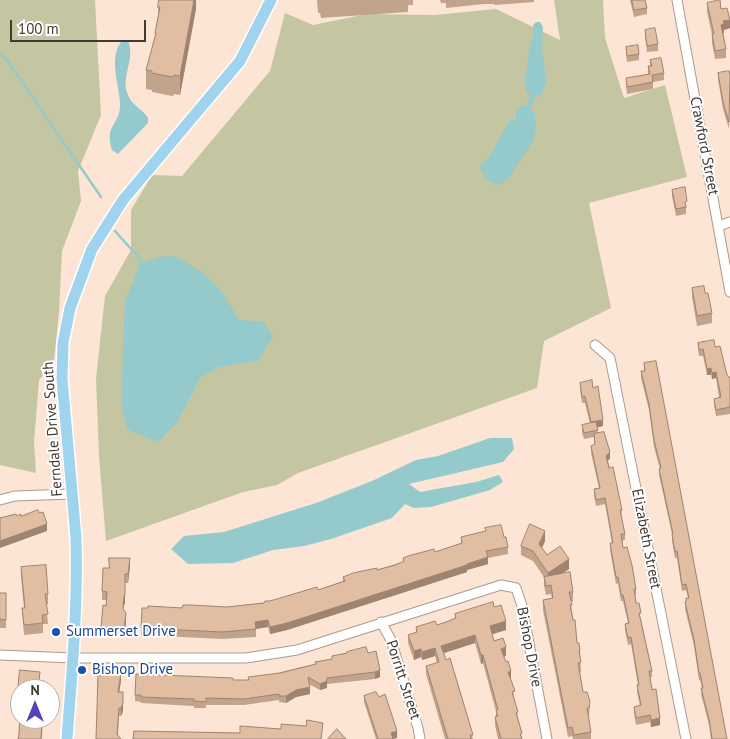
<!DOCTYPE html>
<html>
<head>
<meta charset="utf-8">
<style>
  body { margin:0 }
  #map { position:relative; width:730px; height:739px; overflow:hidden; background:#fce5d5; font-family:"PT Sans",sans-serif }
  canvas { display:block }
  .north { position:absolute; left:10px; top:679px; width:50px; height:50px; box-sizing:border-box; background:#fff; border:1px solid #b3b0ad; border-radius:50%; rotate:0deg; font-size:14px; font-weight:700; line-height:20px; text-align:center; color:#423933 }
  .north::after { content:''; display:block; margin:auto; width:18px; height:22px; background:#5842ba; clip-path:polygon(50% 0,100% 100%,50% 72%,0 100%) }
  .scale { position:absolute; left:10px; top:20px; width:136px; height:22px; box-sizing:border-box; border:2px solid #423933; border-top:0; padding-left:6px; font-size:15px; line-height:18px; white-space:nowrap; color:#423933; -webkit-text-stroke:4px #fff; paint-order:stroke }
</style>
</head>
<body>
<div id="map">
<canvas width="730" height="739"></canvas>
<div class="north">N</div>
<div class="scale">100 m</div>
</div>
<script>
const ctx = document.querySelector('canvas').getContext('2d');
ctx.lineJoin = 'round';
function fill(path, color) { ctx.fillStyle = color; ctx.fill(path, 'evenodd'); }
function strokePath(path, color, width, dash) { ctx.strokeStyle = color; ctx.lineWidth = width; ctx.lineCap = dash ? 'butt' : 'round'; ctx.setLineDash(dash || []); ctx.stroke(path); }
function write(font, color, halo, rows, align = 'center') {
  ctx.font = font + ' "PT Sans",sans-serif'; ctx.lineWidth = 4; ctx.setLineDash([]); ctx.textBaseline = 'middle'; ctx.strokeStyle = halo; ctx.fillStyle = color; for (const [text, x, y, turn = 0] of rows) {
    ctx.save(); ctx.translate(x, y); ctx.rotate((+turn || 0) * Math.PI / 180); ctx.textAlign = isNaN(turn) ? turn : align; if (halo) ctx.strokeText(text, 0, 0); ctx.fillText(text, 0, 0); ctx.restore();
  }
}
fill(new Path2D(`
  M 0,0 L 95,0 L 101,115 L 78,171 L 81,201 L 62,251 L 59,312 L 54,362 L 39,380 L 34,442 L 36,473 L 0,465 Z
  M 554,0 L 603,0 L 605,38 L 624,98 L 665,85 L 687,177 L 589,203 L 611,308 L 544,341 L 537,388 L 298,473 L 277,485 L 243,492 L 106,541 L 99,456 L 96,379 L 105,296 L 131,250 L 131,210 L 152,175 L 182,176 L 270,71 L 285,13 L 313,25 L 367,14 L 435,15 L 496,9 L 560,40 Z`), '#c3c6a0');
fill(new Path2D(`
  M 536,22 L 540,22 L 543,27 L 542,48 L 546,80 L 542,94 L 537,96 L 530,107 L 535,115 L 536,127 L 534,139 L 508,179 L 499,185 C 487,182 482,177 480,165 L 488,159 L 510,120 L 516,121 L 516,112 L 521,106 L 527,105 L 530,95 L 526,91 C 525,78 527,61 530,48 C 533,37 535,36 533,25 Z
  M 128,41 C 136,59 120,77 128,95 C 132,106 142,108 148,118 L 148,123 L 118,154 L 112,150 C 104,125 120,125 120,105 C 120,85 108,60 121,42 Z
  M 175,256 C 208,274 221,287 239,320 L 264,322 L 273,337 L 258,361 L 218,367 L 200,378 L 178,421 L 158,442 L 127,429 L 121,401 L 125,302 L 140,264 L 158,257 Z
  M 490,438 L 512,438 L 514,449 L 503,462 L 409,484 L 420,492 L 476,482 L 499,475 L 503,482 L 490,490 L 431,507 L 414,508 L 405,504 L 392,518 L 331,539 L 304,546 L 273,550 L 233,563 L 188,564 L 171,549 L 184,536 L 224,532 L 316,503 L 372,481 L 416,460 L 438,456 Z`), '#94cacc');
strokePath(new Path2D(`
  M 0,54 L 7,60 L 101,197
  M 115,231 L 140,259 L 140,264`), '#94cacc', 2.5);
const minor = new Path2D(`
  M 677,0 L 730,292
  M 719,226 L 730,222
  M 595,345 L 610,358 L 686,739
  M 0,500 L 15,496 L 72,494
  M 381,622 L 391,640 L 418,728 L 420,739
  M 0,655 L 73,658 L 246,658 L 297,650 L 501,585 L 516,588 L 522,606 L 547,739`);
const major = new Path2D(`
  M 67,739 C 72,672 78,605 76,538 L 62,379 L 63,343 L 70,308 L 92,249 L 123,200 L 240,61 L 271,0`);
strokePath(minor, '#ae998a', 11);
strokePath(major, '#fff', 14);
strokePath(minor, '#fff', 9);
strokePath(major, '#a0d3ee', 11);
fill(new Path2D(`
  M 196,0 L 196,9 L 180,95 L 174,94 L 173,96 L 167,95 L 152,92 L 152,90 L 146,89 L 146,70 L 155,39 L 155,33 L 158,17 L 158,7 Z
  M 317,0 L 413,0 L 413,5 L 408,5 L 408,12 L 321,18 L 320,13 L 318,13 Z
  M 440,0 L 534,0 L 534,2 L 495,5 L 494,4 L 484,4 L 446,8 L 446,3 L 441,3 Z
  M 630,0 L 645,0 L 647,8 L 647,14 L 634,17 Z
  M 707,3 L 721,9 L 730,28 L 724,30 L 724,33 L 723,33 L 726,49 L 726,58 L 715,59 L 712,43 L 712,34 L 707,12 Z
  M 645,30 L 658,44 L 658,51 L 647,52 L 645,37 Z
  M 626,47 L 639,54 L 639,60 L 627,62 L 626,53 Z
  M 650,60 L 664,73 L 664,80 L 653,82 L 653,89 L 627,94 L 626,85 L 626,78 L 648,74 L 648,66 L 650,66 Z
  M 718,73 L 730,75 L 729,129 L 723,109 L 718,79 Z
  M 672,190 L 687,208 L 686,208 L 686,214 L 676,216 L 672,196 Z
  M 692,288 L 705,293 L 712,313 L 712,323 L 697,326 L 692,297 Z
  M 698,343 L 715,347 L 727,375 L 730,378 L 730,415 L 730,414 L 716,416 L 714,405 L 714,399 L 719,398 L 716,378 L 712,379 L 711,375 L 707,375 L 703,356 L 699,356 L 698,349 Z
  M 644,363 L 727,739 L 711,739 L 709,725 L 701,694 L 702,688 L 700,680 L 699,680 L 694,646 L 685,609 L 686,598 L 688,598 L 686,590 L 682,591 L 677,558 L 675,558 L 672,541 L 672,534 L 659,475 L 660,469 L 654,447 L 649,410 L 641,378 L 641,371 L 644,371 Z
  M 580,383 L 603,426 L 597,427 L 598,434 L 610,458 L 608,461 L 622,510 L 621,516 L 625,534 L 625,540 L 622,541 L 623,548 L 636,589 L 636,595 L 634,596 L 636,603 L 641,619 L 652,671 L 652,677 L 650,677 L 660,725 L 651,727 L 650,722 L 636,725 L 634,713 L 634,707 L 640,706 L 637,692 L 637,685 L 638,685 L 631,644 L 628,645 L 625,630 L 625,624 L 628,623 L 624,606 L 623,601 L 621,601 L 618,583 L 616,584 L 610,550 L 610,543 L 612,543 L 605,504 L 596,506 L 594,495 L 594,489 L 599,488 L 591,453 L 591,446 L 594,445 L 594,437 L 584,439 L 582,432 L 582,425 L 590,424 L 585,403 L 582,403 L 580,389 Z
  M 461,537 L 504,537 L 508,547 L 508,554 L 488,558 L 488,564 L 467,570 L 467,572 L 287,630 L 270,634 L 268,627 L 256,629 L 256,637 L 222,639 L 141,635 L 141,628 L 182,608 L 227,607 L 264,603 L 318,590 L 343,581 L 343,577 L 377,570 L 403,562 L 403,558 L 435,552 L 461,543 Z
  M 545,541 L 542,548 L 547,555 L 569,569 L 561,574 L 573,592 L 573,601 L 571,602 L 572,612 L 577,643 L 580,651 L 581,672 L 580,672 L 583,692 L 590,701 L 589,717 L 588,717 L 591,732 L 591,739 L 573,739 L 572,736 L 568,737 L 543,610 L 543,600 L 552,599 L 551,594 L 546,595 L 544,586 L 544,577 L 533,561 L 521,555 L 521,546 Z
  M 130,566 L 128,583 L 125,583 L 125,604 L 124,605 L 123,610 L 126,622 L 124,637 L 101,636 L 101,627 L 106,606 L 106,600 L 102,600 L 102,591 Z
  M 21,567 L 48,594 L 48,604 L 46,604 L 48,624 L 43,624 L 43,633 L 24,635 L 22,608 L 24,608 L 21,576 Z
  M 0,593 L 6,593 L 6,628 L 0,628 Z
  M 494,607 L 506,630 L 492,634 L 494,641 L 506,656 L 504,656 L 511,680 L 522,739 L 498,739 L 495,725 L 495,717 L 496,716 L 496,711 L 483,663 L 481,664 L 475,643 L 444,653 L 473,739 L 445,739 L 426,674 L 426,666 L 437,663 L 435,656 L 422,660 L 421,657 L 414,660 L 408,643 L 408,635 L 416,632 L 416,627 L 437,625 L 446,622 L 455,618 L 455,614 Z
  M 368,653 L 380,677 L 375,679 L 327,684 L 327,688 L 320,690 L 309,684 L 310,694 L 296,697 L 286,703 L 279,702 L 279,700 L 244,705 L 206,705 L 206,708 L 194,708 L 194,706 L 141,703 L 141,702 L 135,701 L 135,695 L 233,680 L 248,680 L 315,664 L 315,662 Z
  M 20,670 L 20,719 L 43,719 L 42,739 L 18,739 L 19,734 L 19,717 L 16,716 L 16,709 Z
  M 121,681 L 119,692 L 123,711 L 121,716 L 119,716 L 118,735 L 96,739 Z
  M 364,696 L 397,738 L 393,739 L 376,739 L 364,702 Z`), '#c2a38b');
fill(new Path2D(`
  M 194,0 L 196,0 L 196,9 L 180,95 L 180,76 Z
  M 730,20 L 730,28 L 724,30 L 724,33 L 721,34 L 721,25 L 723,21 Z
  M 711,368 L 711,375 L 707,375 L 707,369 Z
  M 716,372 L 716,378 L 712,379 L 712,373 Z
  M 603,420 L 603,426 L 591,429 L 591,422 Z
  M 610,452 L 610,458 L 606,463 L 606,456 Z
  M 47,524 L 47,531 L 0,548 L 0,541 Z
  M 545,531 L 545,541 L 539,554 L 539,544 Z
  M 488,557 L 488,564 L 467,570 L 467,572 L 287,630 L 270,634 L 270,627 Z
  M 130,558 L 130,566 L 128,583 L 128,574 Z
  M 569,559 L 569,569 L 548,583 L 548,573 Z
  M 125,595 L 125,604 L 124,605 L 123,618 L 124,596 Z
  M 126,613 L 126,622 L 124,637 L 124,629 Z
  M 268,620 L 268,627 L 255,629 L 255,622 Z
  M 506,621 L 506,630 L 490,635 L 490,626 Z
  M 475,635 L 475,643 L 441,654 L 441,646 Z
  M 506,647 L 506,656 L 501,657 L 501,649 Z
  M 435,648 L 435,656 L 422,660 L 422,652 Z
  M 421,649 L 421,657 L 414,660 L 414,651 Z
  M 481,655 L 483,655 L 483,663 L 481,664 Z
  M 380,670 L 380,677 L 375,679 L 375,672 Z
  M 511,671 L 511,680 L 508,681 L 508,672 Z
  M 121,673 L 121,681 L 118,700 L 118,692 Z
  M 327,681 L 327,688 L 320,690 L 320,684 Z
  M 310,687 L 310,694 L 296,697 L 286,703 L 286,696 L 296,690 Z
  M 123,703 L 123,711 L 121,716 L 121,708 Z
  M 660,718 L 660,725 L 651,727 L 651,720 Z
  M 397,731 L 397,738 L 391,739 L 391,733 Z`), '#9e8471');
const building = new Path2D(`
  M 159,0 L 194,0 L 180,76 L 174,75 L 173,77 L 167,76 L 152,73 L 152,71 L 146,70 L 156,33 L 155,33 L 160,7 L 158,7 Z
  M 632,0 L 645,0 L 647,8 L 634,10 Z
  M 720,0 L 721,9 L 727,8 L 730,20 L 723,21 L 724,24 L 721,25 L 726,49 L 715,51 L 712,34 L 714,34 L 707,3 Z
  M 655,28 L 658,44 L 647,46 L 645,30 Z
  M 638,45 L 639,54 L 627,56 L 626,47 Z
  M 661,58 L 664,73 L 652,75 L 653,82 L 627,87 L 626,78 L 650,74 L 648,66 L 652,66 L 650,60 Z
  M 729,71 L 730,75 L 729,122 L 723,102 L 718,73 Z
  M 685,187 L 687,201 L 685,202 L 686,207 L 676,209 L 672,190 Z
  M 704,286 L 705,293 L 708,293 L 712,313 L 697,316 L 692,288 Z
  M 714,340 L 715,347 L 720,346 L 727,375 L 730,378 L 730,408 L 730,407 L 716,410 L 714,399 L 721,397 L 716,372 L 712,373 L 711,368 L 707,369 L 703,349 L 699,350 L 698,343 Z
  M 656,361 L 727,739 L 712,739 L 709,719 L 701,688 L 703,688 L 700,673 L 699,673 L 694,640 L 685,602 L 686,602 L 686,598 L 689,598 L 686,584 L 682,585 L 677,551 L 675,552 L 672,534 L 673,534 L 659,469 L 661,468 L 654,440 L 649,404 L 641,371 L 645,371 L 644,363 Z
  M 592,380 L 593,388 L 598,386 L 603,420 L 591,422 L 585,396 L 582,397 L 580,383 Z
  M 596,422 L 598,430 L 584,433 L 582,425 Z
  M 604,432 L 610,452 L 606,456 L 609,468 L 613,467 L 622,510 L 620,510 L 625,534 L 621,534 L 623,548 L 627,547 L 632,565 L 636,589 L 634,589 L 636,603 L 639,603 L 641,613 L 639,613 L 652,671 L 649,671 L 652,690 L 656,689 L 660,718 L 651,720 L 650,715 L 636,718 L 634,707 L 641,705 L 637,685 L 639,685 L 631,637 L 628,638 L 625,624 L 629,623 L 624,599 L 623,595 L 621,595 L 618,577 L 616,577 L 610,543 L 613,543 L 605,498 L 596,500 L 594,489 L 600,488 L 591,446 L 595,444 L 594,434 Z
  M 38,510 L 39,513 L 43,512 L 47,524 L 0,541 L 0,518 L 16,514 L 17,516 L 21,514 L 21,516 Z
  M 530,524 L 545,531 L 539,544 L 547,555 L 560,546 L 569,559 L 548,573 L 533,551 L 521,546 Z
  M 501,525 L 504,537 L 506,537 L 508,547 L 486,551 L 488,557 L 467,564 L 467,565 L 287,623 L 270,627 L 268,620 L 255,622 L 256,629 L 222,632 L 141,628 L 142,608 L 148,608 L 148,606 L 182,608 L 183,605 L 191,605 L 227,607 L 264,603 L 265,601 L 270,601 L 317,587 L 318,590 L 345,581 L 343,577 L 353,573 L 377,568 L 377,570 L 395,565 L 404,561 L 403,558 L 408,556 L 434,549 L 435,552 L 462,543 L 461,537 L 486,531 L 485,528 Z
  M 109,558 L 130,558 L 128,574 L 125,574 L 125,595 L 124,596 L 123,609 L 126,613 L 124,629 L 101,627 L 103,605 L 106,606 L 107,592 L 102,591 L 103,568 L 109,568 Z
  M 46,565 L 48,594 L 45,594 L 48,614 L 42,615 L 43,623 L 24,625 L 22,608 L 25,608 L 21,567 Z
  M 570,572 L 573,592 L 569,592 L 572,605 L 570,605 L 573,620 L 575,620 L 577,643 L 579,643 L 580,651 L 579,651 L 581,662 L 578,663 L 583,692 L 587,692 L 590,701 L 589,708 L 587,708 L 591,732 L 574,735 L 572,727 L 568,728 L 543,600 L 553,598 L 551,585 L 546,586 L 544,577 Z
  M 0,593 L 6,593 L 6,620 L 0,619 Z
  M 493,602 L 494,607 L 501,605 L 506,621 L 490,626 L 494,641 L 503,638 L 506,647 L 501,649 L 506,662 L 508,661 L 511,671 L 508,672 L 515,691 L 512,692 L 518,712 L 516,713 L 522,733 L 520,734 L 522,739 L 501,739 L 495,717 L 498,716 L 496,711 L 498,710 L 483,655 L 481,655 L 475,635 L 441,646 L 446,660 L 450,658 L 473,735 L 470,735 L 471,739 L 448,739 L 426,666 L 439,662 L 435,648 L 422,652 L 421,649 L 414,651 L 408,635 L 417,632 L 416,627 L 435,621 L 437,625 L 446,622 L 456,618 L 455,614 Z
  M 366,647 L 368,653 L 376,651 L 380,670 L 375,672 L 327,678 L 327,681 L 320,684 L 308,677 L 310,687 L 296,690 L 286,696 L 279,696 L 279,694 L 244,699 L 206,698 L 206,702 L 194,701 L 194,699 L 141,697 L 141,695 L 135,695 L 136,674 L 233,678 L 233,680 L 249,680 L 248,677 L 280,673 L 316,664 L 315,662 L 332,659 L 332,656 L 347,653 L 347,652 Z
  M 103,666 L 120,667 L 121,673 L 118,692 L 123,692 L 123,703 L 121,708 L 119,708 L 117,734 L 121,739 L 96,739 L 98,675 L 103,676 Z
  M 20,670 L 40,672 L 39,681 L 44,681 L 44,689 L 20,689 L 20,719 L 42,719 L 41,739 L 18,739 L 19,734 L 20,709 L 16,709 Z
  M 376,692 L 379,697 L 385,694 L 397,731 L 391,733 L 393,739 L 378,739 L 364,696 Z
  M 307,720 L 323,723 L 321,739 L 133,739 L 134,731 L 240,733 L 240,726 L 281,729 L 281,724 L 306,726 Z
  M 337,729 L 346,739 L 328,739 Z`);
fill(building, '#e1bda2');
strokePath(building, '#9e8471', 1);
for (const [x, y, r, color] of [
  [56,632,5,"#1a4fb4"],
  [82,670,5,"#1a4fb4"]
]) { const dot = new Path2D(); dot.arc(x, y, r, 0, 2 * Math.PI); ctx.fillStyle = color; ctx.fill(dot); strokePath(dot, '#fff', 2); }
write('15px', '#423933', '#fff', [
  ["Crawford Street",704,146,79],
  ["Ferndale Drive South",53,429,-94],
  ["Elizabeth Street",646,539,79],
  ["Bishop Drive",529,647,79],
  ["Porritt Street",403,680,72]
]);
write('15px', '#164399', '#fff', [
  ["Summerset Drive",66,632],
  ["Bishop Drive",92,670]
], 'left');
</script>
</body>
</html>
